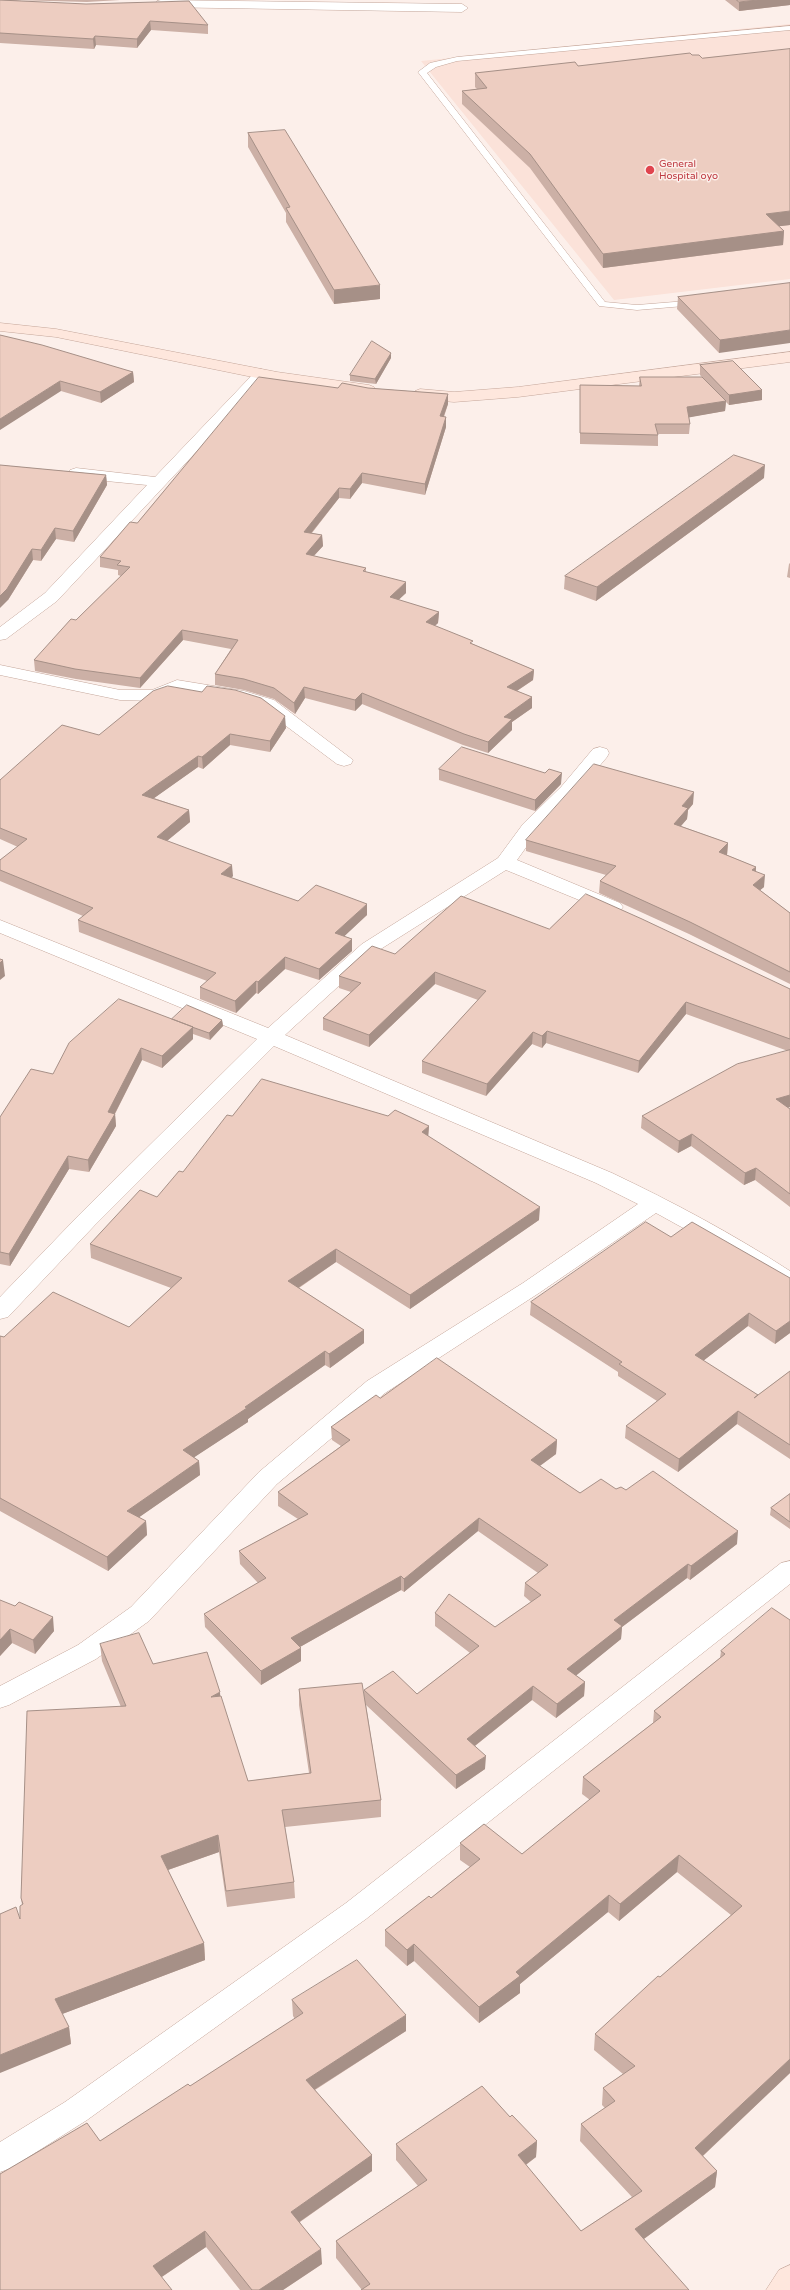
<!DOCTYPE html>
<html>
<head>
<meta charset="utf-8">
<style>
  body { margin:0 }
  canvas { display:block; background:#fcefea }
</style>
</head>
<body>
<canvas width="790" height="2290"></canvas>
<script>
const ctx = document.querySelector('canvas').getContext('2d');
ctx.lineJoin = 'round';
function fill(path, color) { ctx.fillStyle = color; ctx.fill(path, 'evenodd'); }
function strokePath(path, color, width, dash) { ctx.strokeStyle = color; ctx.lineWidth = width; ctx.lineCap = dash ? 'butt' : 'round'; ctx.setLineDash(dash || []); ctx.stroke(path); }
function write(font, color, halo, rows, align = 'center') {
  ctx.font = font + ' "Varela Round",sans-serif'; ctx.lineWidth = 3; ctx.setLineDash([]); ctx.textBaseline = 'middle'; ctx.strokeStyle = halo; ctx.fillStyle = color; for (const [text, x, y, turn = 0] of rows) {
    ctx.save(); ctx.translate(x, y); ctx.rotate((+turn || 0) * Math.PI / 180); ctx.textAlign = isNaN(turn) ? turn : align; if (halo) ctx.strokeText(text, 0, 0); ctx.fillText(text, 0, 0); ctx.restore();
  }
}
fill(new Path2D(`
  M 790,24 L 790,279 L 614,300 L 421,61 Z`), '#fbe2d9');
const lane = new Path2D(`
  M 790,26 L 790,30 L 457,61 L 436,67 L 427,73 L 605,302 L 637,305 L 699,300 L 701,302 L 696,305 L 637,310 L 599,306 L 418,72 L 430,63 L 457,57 Z`);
const street = new Path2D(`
  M 161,0 L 462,4 L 468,8 L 462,12 L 157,7 L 155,4 L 157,1 Z
  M 261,369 L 266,371 L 269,374 L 266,377 L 57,601 L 6,639 L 0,640 L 0,627 L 45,593 L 147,485 L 76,478 L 70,476 L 68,473 L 70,470 L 76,468 L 155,477 L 256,371 Z
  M 0,665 L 120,690 L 152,690 L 177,680 L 244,691 L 274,700 L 353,760 L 351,764 L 344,766 L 337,764 L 262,708 L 236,700 L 179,691 L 155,701 L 120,700 L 0,675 Z
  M 600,747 L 607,749 L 609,753 L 607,757 L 575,795 L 537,832 L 517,860 L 620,903 L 623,907 L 620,911 L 613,913 L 606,911 L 506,870 L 376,952 L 285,1035 L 612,1173 C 673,1202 733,1234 790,1271 L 790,1290 L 782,1287 L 714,1245 L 656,1213 L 539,1293 L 385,1393 L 277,1484 L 149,1621 L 96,1659 L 9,1705 L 0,1708 L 0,1686 L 78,1645 L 131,1607 L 259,1472 L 367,1381 L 523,1283 L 638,1204 L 596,1183 L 274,1046 L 95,1225 L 8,1317 L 0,1319 L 0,1297 L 79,1215 L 257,1039 L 0,933 L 0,920 L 268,1028 L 362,944 L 498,858 L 523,824 L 561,787 L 593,749 Z
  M 790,1561 L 790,1584 L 366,1919 L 87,2120 L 11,2168 L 0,2172 L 0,2142 L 65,2102 L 346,1903 L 781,1563 Z`);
const secondary = new Path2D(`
  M 0,323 L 56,329 L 277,372 L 369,385 L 374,387 L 377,390 L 374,393 L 369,395 L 277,382 L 56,337 L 0,331 Z
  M 790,352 L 790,362 L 518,397 L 454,402 L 420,399 L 415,397 L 412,394 L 415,391 L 420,389 L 454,392 L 518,387 Z
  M 790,2265 L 790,2290 L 766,2290 L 779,2270 Z`);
strokePath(lane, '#c4a69a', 1);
strokePath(street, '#c4a69a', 1);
strokePath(secondary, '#c4a69a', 1);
fill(lane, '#fff');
fill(street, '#fff');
fill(secondary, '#fee7dd');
fill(new Path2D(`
  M 0,0 L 120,0 L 87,2 L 14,0 L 208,25 L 208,34 L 151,30 L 137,48 L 96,45 L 94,49 L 0,43 Z
  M 725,0 L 790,0 L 790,5 L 739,11 Z
  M 578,66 L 790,225 L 779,226 L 784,231 L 783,245 L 603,268 L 530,168 L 462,104 L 462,91 L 477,89 L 475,87 L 475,73 Z
  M 248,133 L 380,299 L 334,304 L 286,222 L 286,213 L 248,147 Z
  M 790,283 L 719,353 L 677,309 L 678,297 Z
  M 0,335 L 133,372 L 134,382 L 101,403 L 61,391 Z
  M 391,358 L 376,384 L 350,381 L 350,375 Z
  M 700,365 L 762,390 L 762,400 L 729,405 L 726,402 L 725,411 L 689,417 L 690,424 L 689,434 L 658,434 L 658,446 L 580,444 L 580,385 L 639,386 L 640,377 L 702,377 L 700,375 Z
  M 338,388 L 368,388 L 448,394 L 448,404 L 444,417 L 446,417 L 446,427 L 425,495 L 362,483 L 350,499 L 339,498 L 312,533 L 322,535 L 323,546 L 314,556 L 366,568 L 366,572 L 406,593 L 398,600 L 439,612 L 438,623 L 435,626 L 473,644 L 534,670 L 533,680 L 517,691 L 532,697 L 532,708 L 512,722 L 512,730 L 488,753 L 463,745 L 362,704 L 355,711 L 305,698 L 295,714 L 274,699 L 244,690 L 215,685 L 215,674 L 231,649 L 183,640 L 140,688 L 76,679 L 35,671 L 34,660 L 76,620 L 121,576 L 118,575 L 118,570 L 100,567 L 100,557 L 137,523 Z
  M 0,465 L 106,475 L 107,485 L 74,542 L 56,539 L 41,561 L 33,560 L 8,600 Z
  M 764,478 L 596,601 L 564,589 L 565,576 Z
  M 790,563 L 790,578 L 787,577 L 789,564 Z
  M 286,728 L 270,752 L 230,745 L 203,769 L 198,767 L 154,798 L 189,810 L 190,822 L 167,841 L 233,876 L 231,878 L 298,901 L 367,915 L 344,936 L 352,939 L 352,951 L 319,980 L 285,969 L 258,994 L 256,993 L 236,1013 L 200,999 L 200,987 L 207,981 L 79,932 L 78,920 L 83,916 L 0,881 L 0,860 L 18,847 L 0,839 L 0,780 L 99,735 Z
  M 439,769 L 561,784 L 535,811 L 439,780 Z
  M 693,804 L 688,810 L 687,819 L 681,826 L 728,843 L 727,855 L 756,867 L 756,872 L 764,887 L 760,890 L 790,913 L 790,984 L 689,934 L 599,893 L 600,881 L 606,875 L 526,851 L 526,840 Z
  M 549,929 L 790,989 L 790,1107 L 788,1108 L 790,1109 L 790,1207 L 755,1180 L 744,1185 L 691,1146 L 678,1153 L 641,1128 L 642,1116 L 788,1051 L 686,1014 L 638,1073 L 546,1043 L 542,1048 L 532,1044 L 486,1096 L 422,1073 L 422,1061 L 478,1000 L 435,984 L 369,1047 L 323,1030 L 323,1018 L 351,992 L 339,988 L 339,976 L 395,954 Z
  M 172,1019 L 222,1020 L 223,1026 L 210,1040 L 193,1034 L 193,1039 L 162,1068 L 142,1060 L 115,1114 L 116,1126 L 89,1172 L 69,1169 L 10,1266 L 0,1264 L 0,1117 L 53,1074 Z
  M 232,1116 L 388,1116 L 429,1126 L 428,1136 L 539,1220 L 410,1309 L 336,1262 L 299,1288 L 364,1330 L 364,1343 L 330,1368 L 325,1365 L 248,1419 L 248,1422 L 194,1457 L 199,1461 L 200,1475 L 139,1517 L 146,1521 L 147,1535 L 108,1571 L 0,1511 L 0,1336 L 4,1337 L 129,1327 L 171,1288 L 91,1258 L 90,1244 L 157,1197 L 183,1172 Z
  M 671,1237 L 790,1278 L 790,1333 L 775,1344 L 748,1326 L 703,1361 L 758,1395 L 790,1371 L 790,1459 L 737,1424 L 678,1472 L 625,1438 L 626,1426 L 657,1401 L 618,1376 L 618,1372 L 530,1315 L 531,1302 Z
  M 380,1398 L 557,1440 L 556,1454 L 540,1466 L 580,1493 L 616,1489 L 626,1490 L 737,1544 L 690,1580 L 687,1578 L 622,1627 L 621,1639 L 576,1675 L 585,1682 L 584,1696 L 556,1718 L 532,1700 L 475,1746 L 485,1769 L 456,1789 L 366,1705 L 381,1800 L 381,1817 L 285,1827 L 294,1882 L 295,1898 L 227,1907 L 219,1852 L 168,1870 L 204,1943 L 205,1960 L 62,2014 L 69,2027 L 71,2044 L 20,1919 L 22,1905 L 21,1898 L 121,1707 L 102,1661 L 100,1644 L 153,1664 L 220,1696 L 248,1781 L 309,1773 L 299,1705 L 299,1689 L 364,1695 L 364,1690 L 417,1694 L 470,1653 L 435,1626 L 435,1613 L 495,1627 L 531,1602 L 524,1596 L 525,1583 L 538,1573 L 478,1531 L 404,1592 L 401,1590 L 300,1647 L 301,1661 L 261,1685 L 205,1627 L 204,1614 L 258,1583 L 240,1564 L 239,1551 L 298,1519 L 278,1506 L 278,1492 L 341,1446 L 332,1440 L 331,1427 Z
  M 790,1494 L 790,1529 L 770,1515 L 771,1508 Z
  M 0,1600 L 54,1631 L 35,1654 L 12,1643 L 0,1656 Z
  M 790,1620 L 790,2073 L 703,2156 L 717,2171 L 715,2187 L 644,2239 L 362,2290 L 336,2258 L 336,2241 L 418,2186 L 396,2160 L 396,2144 L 510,2117 L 537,2141 L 536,2157 L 526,2165 L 581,2231 L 632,2197 L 580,2141 L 581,2124 L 605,2108 L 602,2105 L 603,2088 L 623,2074 L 594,2050 L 595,2034 L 731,1915 L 677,1872 L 619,1921 L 608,1912 L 520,1984 L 520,1993 L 479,2023 L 414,1961 L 407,1966 L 385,1946 L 385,1930 L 431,1898 L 470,1867 L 460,1860 L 460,1843 L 522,1854 L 590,1800 L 582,1794 L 583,1777 L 653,1723 L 654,1711 L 720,1658 L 721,1651 Z
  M 292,2000 L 406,2031 L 315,2090 L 372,2155 L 372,2171 L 300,2222 L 322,2264 L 283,2290 L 240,2290 L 206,2247 L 162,2277 L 0,2290 L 100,2141 L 190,2086 L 295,2019 L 293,2016 Z`), '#ccb0a6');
fill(new Path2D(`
  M 758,0 L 790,0 L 790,5 L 739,11 L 739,2 Z
  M 150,21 L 151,30 L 137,48 L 137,39 Z
  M 95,36 L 96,45 L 94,49 L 93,39 Z
  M 790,211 L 790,225 L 765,228 L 766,214 Z
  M 784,231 L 783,245 L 603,268 L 603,254 Z
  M 380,285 L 380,299 L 334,304 L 334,290 Z
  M 790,330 L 790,343 L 719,353 L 720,340 Z
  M 391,353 L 391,358 L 376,384 L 375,379 Z
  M 133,372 L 134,382 L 101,403 L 100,392 Z
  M 60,381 L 61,391 L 0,430 L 0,419 Z
  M 762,390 L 762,400 L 729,405 L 729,395 Z
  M 448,394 L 448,404 L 440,426 L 440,416 Z
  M 726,401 L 725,411 L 686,418 L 687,407 Z
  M 446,417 L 446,427 L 425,495 L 425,484 Z
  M 765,465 L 764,478 L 596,601 L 597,587 Z
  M 362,473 L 362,483 L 350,499 L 350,489 Z
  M 106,475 L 107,485 L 74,542 L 73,531 Z
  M 339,488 L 339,498 L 304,542 L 304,532 Z
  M 55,528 L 56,539 L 41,561 L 41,550 Z
  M 322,535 L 323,546 L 306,564 L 306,554 Z
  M 32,549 L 33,560 L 8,600 L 0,608 L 0,596 Z
  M 406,582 L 406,593 L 390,608 L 390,597 Z
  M 439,612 L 438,623 L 426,633 L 426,622 Z
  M 182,630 L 183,640 L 140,688 L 140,678 Z
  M 534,670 L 533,680 L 506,698 L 507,687 Z
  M 304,687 L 305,698 L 295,714 L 294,703 Z
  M 362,693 L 362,704 L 355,711 L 355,700 Z
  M 532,697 L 532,708 L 512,722 L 512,730 L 488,753 L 488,742 L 504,717 Z
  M 285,716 L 286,728 L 270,752 L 270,741 Z
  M 230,734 L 230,745 L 203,769 L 202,757 Z
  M 198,756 L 198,767 L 143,806 L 142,795 Z
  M 562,773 L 561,784 L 535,811 L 535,800 Z
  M 694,792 L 693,804 L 688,810 L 687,819 L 673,835 L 674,824 L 682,806 Z
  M 189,810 L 190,822 L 157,849 L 157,837 Z
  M 728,843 L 727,855 L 718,864 L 719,852 Z
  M 232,865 L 233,876 L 222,886 L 221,874 Z
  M 756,867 L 755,879 L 752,870 Z
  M 765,875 L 764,887 L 752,897 L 753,885 Z
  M 367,904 L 367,915 L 335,945 L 335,933 Z
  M 352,939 L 352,951 L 319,980 L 319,969 Z
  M 285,957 L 285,969 L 258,994 L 258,982 Z
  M 3,960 L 5,976 L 0,980 L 0,963 Z
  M 435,972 L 435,984 L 369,1047 L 369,1035 Z
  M 256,981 L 256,993 L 236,1013 L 235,1001 Z
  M 686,1002 L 686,1014 L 638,1073 L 639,1061 Z
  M 222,1020 L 223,1026 L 210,1040 L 209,1033 Z
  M 193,1027 L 193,1039 L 162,1068 L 162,1056 Z
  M 547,1031 L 546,1043 L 542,1048 L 542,1036 Z
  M 533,1032 L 532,1044 L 486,1096 L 487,1084 Z
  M 141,1048 L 142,1060 L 110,1123 L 115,1114 L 116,1126 L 89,1172 L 88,1160 L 108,1112 Z
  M 790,1095 L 790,1107 L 775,1111 L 776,1099 Z
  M 429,1126 L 428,1139 L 422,1132 Z
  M 692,1134 L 691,1146 L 678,1153 L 679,1141 Z
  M 68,1156 L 69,1169 L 10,1266 L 9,1254 Z
  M 756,1168 L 755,1180 L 744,1185 L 745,1173 Z
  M 540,1207 L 539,1220 L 410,1309 L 410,1295 Z
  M 336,1249 L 336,1262 L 289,1294 L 288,1281 Z
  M 749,1313 L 748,1326 L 694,1368 L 695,1355 Z
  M 790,1321 L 790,1333 L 775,1344 L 776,1331 Z
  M 364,1330 L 364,1343 L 330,1368 L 329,1354 Z
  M 325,1351 L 325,1365 L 248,1419 L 248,1422 L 184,1464 L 183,1450 Z
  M 738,1411 L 737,1424 L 678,1472 L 679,1459 Z
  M 557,1440 L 556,1454 L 530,1473 L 531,1460 Z
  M 199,1461 L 200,1475 L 128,1525 L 127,1511 Z
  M 479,1518 L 478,1531 L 404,1592 L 404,1579 Z
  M 146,1521 L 147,1535 L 108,1571 L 107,1557 Z
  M 738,1531 L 737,1544 L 690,1580 L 691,1566 Z
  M 688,1564 L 687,1578 L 622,1627 L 621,1639 L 567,1683 L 567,1669 L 614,1620 Z
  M 401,1576 L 401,1590 L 291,1652 L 291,1638 Z
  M 53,1617 L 54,1631 L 35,1654 L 33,1640 Z
  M 10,1629 L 12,1643 L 0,1656 L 0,1640 Z
  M 301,1648 L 301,1661 L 261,1685 L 261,1671 Z
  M 585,1682 L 584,1696 L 556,1718 L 557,1704 Z
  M 533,1686 L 532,1700 L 467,1752 L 467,1739 Z
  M 220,1692 L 221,1709 L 211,1697 Z
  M 486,1756 L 485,1769 L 456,1789 L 456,1775 Z
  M 218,1835 L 219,1852 L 162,1872 L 161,1856 Z
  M 679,1855 L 677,1872 L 619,1921 L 620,1904 Z
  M 609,1895 L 608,1912 L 520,1984 L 520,1993 L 479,2023 L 479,2007 L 516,1972 Z
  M 204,1943 L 205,1960 L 57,2016 L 55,1999 Z
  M 414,1944 L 414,1961 L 407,1966 L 407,1950 Z
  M 406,2015 L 406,2031 L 306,2095 L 306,2080 Z
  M 69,2027 L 71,2044 L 0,2073 L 0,2055 Z
  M 790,2059 L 790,2073 L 694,2164 L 695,2148 Z
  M 537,2141 L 536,2157 L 517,2171 L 518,2155 Z
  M 372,2155 L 372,2171 L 292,2227 L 291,2212 Z
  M 717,2171 L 715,2187 L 634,2246 L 635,2229 Z
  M 205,2231 L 206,2247 L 154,2282 L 153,2266 Z
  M 321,2249 L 322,2264 L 283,2290 L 259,2290 Z`), '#a69087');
const building = new Path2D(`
  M 0,0 L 86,4 L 189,1 L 208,25 L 150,21 L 137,39 L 95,36 L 93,39 L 0,33 Z
  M 737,0 L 758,0 L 739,2 Z
  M 790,49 L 790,211 L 766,214 L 784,231 L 603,254 L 530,154 L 462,91 L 487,88 L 475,73 L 575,62 L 578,66 L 690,53 L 692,55 L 699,55 L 702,58 Z
  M 285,130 L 380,285 L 334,290 L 286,208 L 290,207 L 248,133 Z
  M 790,283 L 790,330 L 720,340 L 678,297 Z
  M 0,335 L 42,345 L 133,372 L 100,392 L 60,381 L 0,419 Z
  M 372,341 L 391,353 L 375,379 L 350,375 Z
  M 733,361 L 762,390 L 729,395 L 700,365 Z
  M 259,377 L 338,388 L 342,383 L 368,388 L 448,394 L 440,416 L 446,417 L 425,484 L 362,473 L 350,489 L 339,488 L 304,532 L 322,535 L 306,554 L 366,568 L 363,571 L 406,582 L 390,597 L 439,612 L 426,622 L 473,641 L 470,643 L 534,670 L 507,687 L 532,697 L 504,717 L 512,719 L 488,742 L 464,734 L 362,693 L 355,700 L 304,687 L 294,703 L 274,688 L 244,679 L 215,674 L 238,640 L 182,630 L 140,678 L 75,669 L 34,660 L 71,619 L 76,620 L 130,567 L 117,565 L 121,561 L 100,557 L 130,522 L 137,523 Z
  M 640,377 L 702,377 L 726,401 L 687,407 L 690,424 L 655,424 L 658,435 L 580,433 L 580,385 L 641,386 Z
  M 734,455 L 765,465 L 597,587 L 565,576 Z
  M 0,465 L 106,475 L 73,531 L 55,528 L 41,550 L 32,549 L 7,589 L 0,596 Z
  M 168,686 L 202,692 L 207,686 L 235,690 L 261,698 L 285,716 L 270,741 L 230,734 L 202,757 L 198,756 L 142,795 L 189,810 L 157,837 L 232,865 L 221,874 L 298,901 L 316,885 L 367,904 L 335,933 L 352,939 L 319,969 L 285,957 L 258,982 L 256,981 L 235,1001 L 200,987 L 216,973 L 78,920 L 93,908 L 0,870 L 0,860 L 27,839 L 0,828 L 0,780 L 62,725 L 99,735 L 153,691 Z
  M 462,747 L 545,773 L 549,769 L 562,773 L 535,800 L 439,769 Z
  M 594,764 L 694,792 L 682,806 L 688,808 L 674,824 L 728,843 L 719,852 L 756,867 L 752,870 L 765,875 L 753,885 L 790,913 L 790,972 L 690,922 L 600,881 L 616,866 L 526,840 Z
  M 586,894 L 642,919 L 790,989 L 790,1039 L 686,1002 L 639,1061 L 547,1031 L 542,1036 L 533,1032 L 487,1084 L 422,1061 L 486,991 L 435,972 L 369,1035 L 323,1018 L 361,983 L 339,976 L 372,946 L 395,954 L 461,896 L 549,929 Z
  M 0,959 L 3,960 L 0,963 Z
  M 119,999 L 193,1027 L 162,1056 L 141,1048 L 108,1112 L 115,1114 L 88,1160 L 68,1156 L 9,1254 L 0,1252 L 0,1117 L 31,1069 L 53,1074 L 69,1043 Z
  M 187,1005 L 222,1020 L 209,1033 L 192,1027 L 193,1027 L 172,1019 Z
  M 790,1050 L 790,1095 L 776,1099 L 790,1109 L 790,1194 L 756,1168 L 745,1173 L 692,1134 L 679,1141 L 642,1116 L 737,1064 Z
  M 262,1079 L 388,1116 L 395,1110 L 429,1126 L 422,1132 L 540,1207 L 410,1295 L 336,1249 L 288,1281 L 364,1330 L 329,1354 L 325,1351 L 245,1407 L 247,1408 L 183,1450 L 199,1461 L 127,1511 L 146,1521 L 107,1557 L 0,1498 L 0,1336 L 4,1337 L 53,1292 L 129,1327 L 182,1278 L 90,1244 L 140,1190 L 157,1197 L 179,1171 L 183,1172 L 227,1115 L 232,1116 Z
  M 646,1222 L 671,1237 L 692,1222 L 790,1278 L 790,1321 L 776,1331 L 749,1313 L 695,1355 L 758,1395 L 754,1398 L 790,1371 L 790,1445 L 738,1411 L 679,1459 L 626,1426 L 666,1394 L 619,1364 L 622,1362 L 531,1302 Z
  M 437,1358 L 557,1440 L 531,1460 L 580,1493 L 601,1479 L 616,1489 L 621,1487 L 626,1490 L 653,1471 L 738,1531 L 691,1566 L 688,1564 L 614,1620 L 622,1626 L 567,1669 L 585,1682 L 557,1704 L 533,1686 L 467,1739 L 486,1756 L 456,1775 L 364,1690 L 393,1671 L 417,1694 L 479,1646 L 435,1613 L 449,1594 L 495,1627 L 541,1595 L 525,1583 L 548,1565 L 479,1518 L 404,1579 L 401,1576 L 291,1638 L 301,1648 L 261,1671 L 204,1614 L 266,1578 L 239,1551 L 308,1514 L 278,1492 L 350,1440 L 331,1427 L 376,1395 L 380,1398 Z
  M 790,1494 L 790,1522 L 771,1508 Z
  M 0,1600 L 15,1606 L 19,1602 L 53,1617 L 33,1640 L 10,1629 L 0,1640 Z
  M 772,1608 L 790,1620 L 790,2059 L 695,2148 L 717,2171 L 635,2229 L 689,2290 L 361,2290 L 370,2284 L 336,2241 L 427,2180 L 396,2144 L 482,2086 L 510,2117 L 512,2115 L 537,2141 L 518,2155 L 581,2231 L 642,2191 L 581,2124 L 615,2101 L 603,2088 L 635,2066 L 595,2034 L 658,1976 L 660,1977 L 742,1906 L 679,1855 L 620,1904 L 609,1895 L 516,1972 L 520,1976 L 479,2007 L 414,1944 L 407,1950 L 385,1930 L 429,1896 L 431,1898 L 480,1859 L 460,1843 L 484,1824 L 522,1854 L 600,1791 L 583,1777 L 661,1717 L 654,1711 L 725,1654 L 721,1651 Z
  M 139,1633 L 153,1664 L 207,1652 L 220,1692 L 211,1697 L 221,1696 L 248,1781 L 311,1773 L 299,1689 L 362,1683 L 381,1800 L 282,1810 L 294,1882 L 226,1891 L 218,1835 L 161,1856 L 204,1943 L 55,1999 L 69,2027 L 0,2055 L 0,1914 L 16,1907 L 20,1919 L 20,1906 L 23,1904 L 21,1898 L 27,1711 L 126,1706 L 100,1644 Z
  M 357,1960 L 406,2015 L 306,2080 L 372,2155 L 291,2212 L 321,2249 L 259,2290 L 252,2290 L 205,2231 L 153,2266 L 172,2290 L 0,2290 L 0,2174 L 87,2123 L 100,2141 L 188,2084 L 190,2086 L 303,2013 L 292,2000 Z`);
fill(building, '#edcdc1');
strokePath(building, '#a69087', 1);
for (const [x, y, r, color] of [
  [650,170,5,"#e0444e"]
]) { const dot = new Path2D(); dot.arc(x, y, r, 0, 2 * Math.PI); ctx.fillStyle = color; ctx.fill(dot); strokePath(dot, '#fcefea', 1.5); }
write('10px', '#be3a42', '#fcefea', [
  ["General",659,164],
  ["Hospital oyo",659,176]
], 'left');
</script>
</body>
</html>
